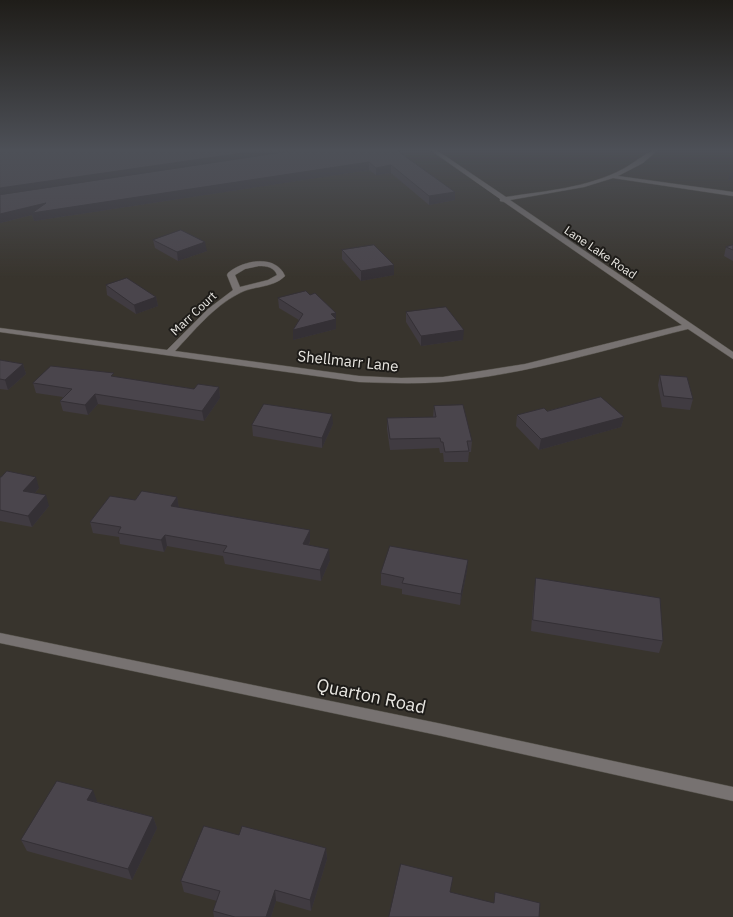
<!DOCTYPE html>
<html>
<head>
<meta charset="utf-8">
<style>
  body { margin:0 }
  canvas { display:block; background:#38342d }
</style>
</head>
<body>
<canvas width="733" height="917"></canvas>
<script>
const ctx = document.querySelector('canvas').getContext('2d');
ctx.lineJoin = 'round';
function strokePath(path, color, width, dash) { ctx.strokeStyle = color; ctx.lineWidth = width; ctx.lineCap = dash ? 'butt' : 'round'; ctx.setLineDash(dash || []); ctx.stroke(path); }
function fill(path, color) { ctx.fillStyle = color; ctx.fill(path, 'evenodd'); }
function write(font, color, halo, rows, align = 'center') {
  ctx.font = font + ' "IBM Plex Sans",sans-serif'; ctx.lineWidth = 4; ctx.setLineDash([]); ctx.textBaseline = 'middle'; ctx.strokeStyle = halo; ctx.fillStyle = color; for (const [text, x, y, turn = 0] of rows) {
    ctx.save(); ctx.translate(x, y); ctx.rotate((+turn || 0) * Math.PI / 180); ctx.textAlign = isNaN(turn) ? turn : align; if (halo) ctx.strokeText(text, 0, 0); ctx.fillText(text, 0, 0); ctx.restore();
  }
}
const minor = new Path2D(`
  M 429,149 L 435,149 L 506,197 C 545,191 587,188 623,169 C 633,164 650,149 659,149 L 643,163 L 618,176 L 733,192 L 733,196 L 613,178 L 584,187 L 510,200 L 733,352 L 733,359 L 688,329 C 607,349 526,375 443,382 C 415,384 387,383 359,382 L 0,332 L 0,328 L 167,350 L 208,309 L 233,290 L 227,275 L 228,273 C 243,260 276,254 285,276 C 272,289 253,285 238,294 C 213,307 194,331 175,351 L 359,376 L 401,378 L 443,377 L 525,364 L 682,325 L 504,202 L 500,201 L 500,199 ZM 259,266 C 267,266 274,267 277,275 L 268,280 L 240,287 L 235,275 L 245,269 Z`);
const tertiary = new Path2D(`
  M 0,633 L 442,724 L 733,787 L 733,801 L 442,736 L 0,643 Z`);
strokePath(minor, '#54514a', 1);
strokePath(tertiary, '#54514a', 1);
fill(minor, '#777271');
fill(tertiary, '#777271');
fill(new Path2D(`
  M 0,149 L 395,149 L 455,200 L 429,205 L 391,173 L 376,175 L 369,170 L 34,221 L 32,215 L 0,223 Z
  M 153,240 L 207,251 L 178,261 L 155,248 Z
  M 733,245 L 733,261 L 724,256 L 726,247 Z
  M 342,250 L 394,265 L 394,275 L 361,281 L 342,259 Z
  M 106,285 L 156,297 L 158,306 L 136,314 L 107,295 Z
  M 278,298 L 336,323 L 336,329 L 293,340 L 293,330 L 299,320 L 279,308 Z
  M 406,312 L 463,340 L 421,346 L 406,322 Z
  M 0,360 L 23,364 L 26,374 L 8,390 L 0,389 Z
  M 660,375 L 693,399 L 690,410 L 662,407 L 658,385 Z
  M 115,377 L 194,389 L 219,387 L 220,398 L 204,421 L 98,404 L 88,415 L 63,411 L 60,401 L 63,397 L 36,393 L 33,383 Z
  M 434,406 L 472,441 L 471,452 L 469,452 L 468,462 L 444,462 L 443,453 L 440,453 L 439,448 L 390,450 L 387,429 L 387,418 L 433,417 Z
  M 547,411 L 624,417 L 621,427 L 539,450 L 516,426 L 517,415 Z
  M 333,424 L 322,448 L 253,436 L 252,425 Z
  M 0,477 L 39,488 L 35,493 L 49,506 L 32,527 L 0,521 Z
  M 177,497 L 179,508 L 310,530 L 310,541 L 309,545 L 330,560 L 321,581 L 225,564 L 223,556 L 167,546 L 164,552 L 120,544 L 119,537 L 93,533 L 90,522 L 135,500 Z
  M 467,571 L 460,605 L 402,594 L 402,589 L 381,585 L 381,573 Z
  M 536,578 L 663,641 L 659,653 L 531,631 L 534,590 Z
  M 97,801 L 97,802 L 153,817 L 157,828 L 132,880 L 27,851 L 21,840 Z
  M 239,835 L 326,848 L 327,859 L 311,911 L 276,901 L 271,917 L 214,917 L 213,911 L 217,901 L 184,892 L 181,881 Z`), '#403b41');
fill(new Path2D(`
  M 270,149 L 322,149 L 0,197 L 0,188 Z
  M 369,162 L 369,170 L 34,221 L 32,215 L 0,223 L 0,214 L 46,203 Z
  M 391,165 L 391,173 L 376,175 L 376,168 Z
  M 733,171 L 733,177 L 728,182 L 730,174 Z
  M 455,192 L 455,200 L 429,205 L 429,196 Z
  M 205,242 L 207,251 L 178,261 L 177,252 Z
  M 394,265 L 394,275 L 361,281 L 361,271 Z
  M 156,297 L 158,306 L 136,314 L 134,305 Z
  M 336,313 L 336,329 L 293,340 L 293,330 L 331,314 Z
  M 464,330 L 463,340 L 421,346 L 421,336 Z
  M 23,364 L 26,374 L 8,390 L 5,380 Z
  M 219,387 L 220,398 L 204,421 L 202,411 Z
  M 95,394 L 98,404 L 88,415 L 85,405 Z
  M 332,414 L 333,424 L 322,448 L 322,438 Z
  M 624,417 L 621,427 L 539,450 L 541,439 Z
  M 36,477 L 39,488 L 27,502 L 23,491 Z
  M 46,495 L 49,506 L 32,527 L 28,516 Z
  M 177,497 L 179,508 L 171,506 Z
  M 310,530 L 310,541 L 304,555 L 303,544 Z
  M 165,535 L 167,546 L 164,552 L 161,540 Z
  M 329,549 L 330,560 L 321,581 L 320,570 Z
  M 468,560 L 467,571 L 460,605 L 461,594 Z
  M 93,790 L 97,801 L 92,811 L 87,800 Z
  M 153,817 L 157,828 L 132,880 L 128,869 Z
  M 326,848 L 327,859 L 311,911 L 310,900 Z
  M 275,890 L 276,901 L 271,917 L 266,917 Z`), '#343035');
const building = new Path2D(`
  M 0,149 L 270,149 L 0,188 Z
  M 304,149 L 395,149 L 455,192 L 429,196 L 391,165 L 376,168 L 369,162 L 32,213 L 46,203 L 0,214 L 0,195 Z
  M 181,230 L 205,242 L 177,252 L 153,240 Z
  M 374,245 L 394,265 L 361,271 L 342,250 Z
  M 733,245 L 733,250 L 726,247 Z
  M 127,278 L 156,297 L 134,305 L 106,285 Z
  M 306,291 L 310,295 L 315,293 L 336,313 L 331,314 L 336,319 L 293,330 L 303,314 L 278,298 Z
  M 446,307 L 464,330 L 421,336 L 406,312 Z
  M 0,360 L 23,364 L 5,380 L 0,379 Z
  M 51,366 L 114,373 L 111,376 L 194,389 L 198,384 L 219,387 L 202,411 L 95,394 L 85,405 L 60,401 L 72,389 L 33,383 Z
  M 660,375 L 687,377 L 693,399 L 664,396 Z
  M 601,397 L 624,417 L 541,439 L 517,415 L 544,408 L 547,411 Z
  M 264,404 L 332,414 L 322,438 L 252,425 Z
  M 463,405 L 472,441 L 467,441 L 469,451 L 445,452 L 443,442 L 441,442 L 440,438 L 390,439 L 387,418 L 436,417 L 434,406 Z
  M 7,471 L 36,477 L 23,491 L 46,495 L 28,516 L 0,510 L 0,477 L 1,477 Z
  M 142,491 L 177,497 L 171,506 L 310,530 L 303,544 L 329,549 L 320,570 L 223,552 L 227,546 L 165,535 L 161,540 L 118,533 L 121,527 L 90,522 L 110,496 L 135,500 Z
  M 390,546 L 468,560 L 461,594 L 402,583 L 404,578 L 381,573 Z
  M 536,578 L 660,598 L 663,641 L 533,620 Z
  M 57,781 L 93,790 L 87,800 L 153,817 L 128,869 L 21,840 Z
  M 204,826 L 239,835 L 242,826 L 326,848 L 310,900 L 275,890 L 266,917 L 235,917 L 213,911 L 220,891 L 181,881 Z
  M 401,864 L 453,877 L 450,892 L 494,903 L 495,892 L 540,903 L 539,917 L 389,917 Z`);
fill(building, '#4a454c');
strokePath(building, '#343035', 1);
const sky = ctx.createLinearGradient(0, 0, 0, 278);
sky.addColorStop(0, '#1f1d19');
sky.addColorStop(0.54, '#4d5057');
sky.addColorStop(1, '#4d505700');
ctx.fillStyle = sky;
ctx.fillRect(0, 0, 733, 278);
write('12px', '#eae8e3', '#1e1c19', [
  ["Lane Lake Road",600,253,34],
  ["Marr Court",194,314,-43]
]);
write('15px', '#eae8e3', '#1e1c19', [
  ["Shellmarr Lane",348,362,6]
]);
write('18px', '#eae8e3', '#1e1c19', [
  ["Quarton Road",371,697,12]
]);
</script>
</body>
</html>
